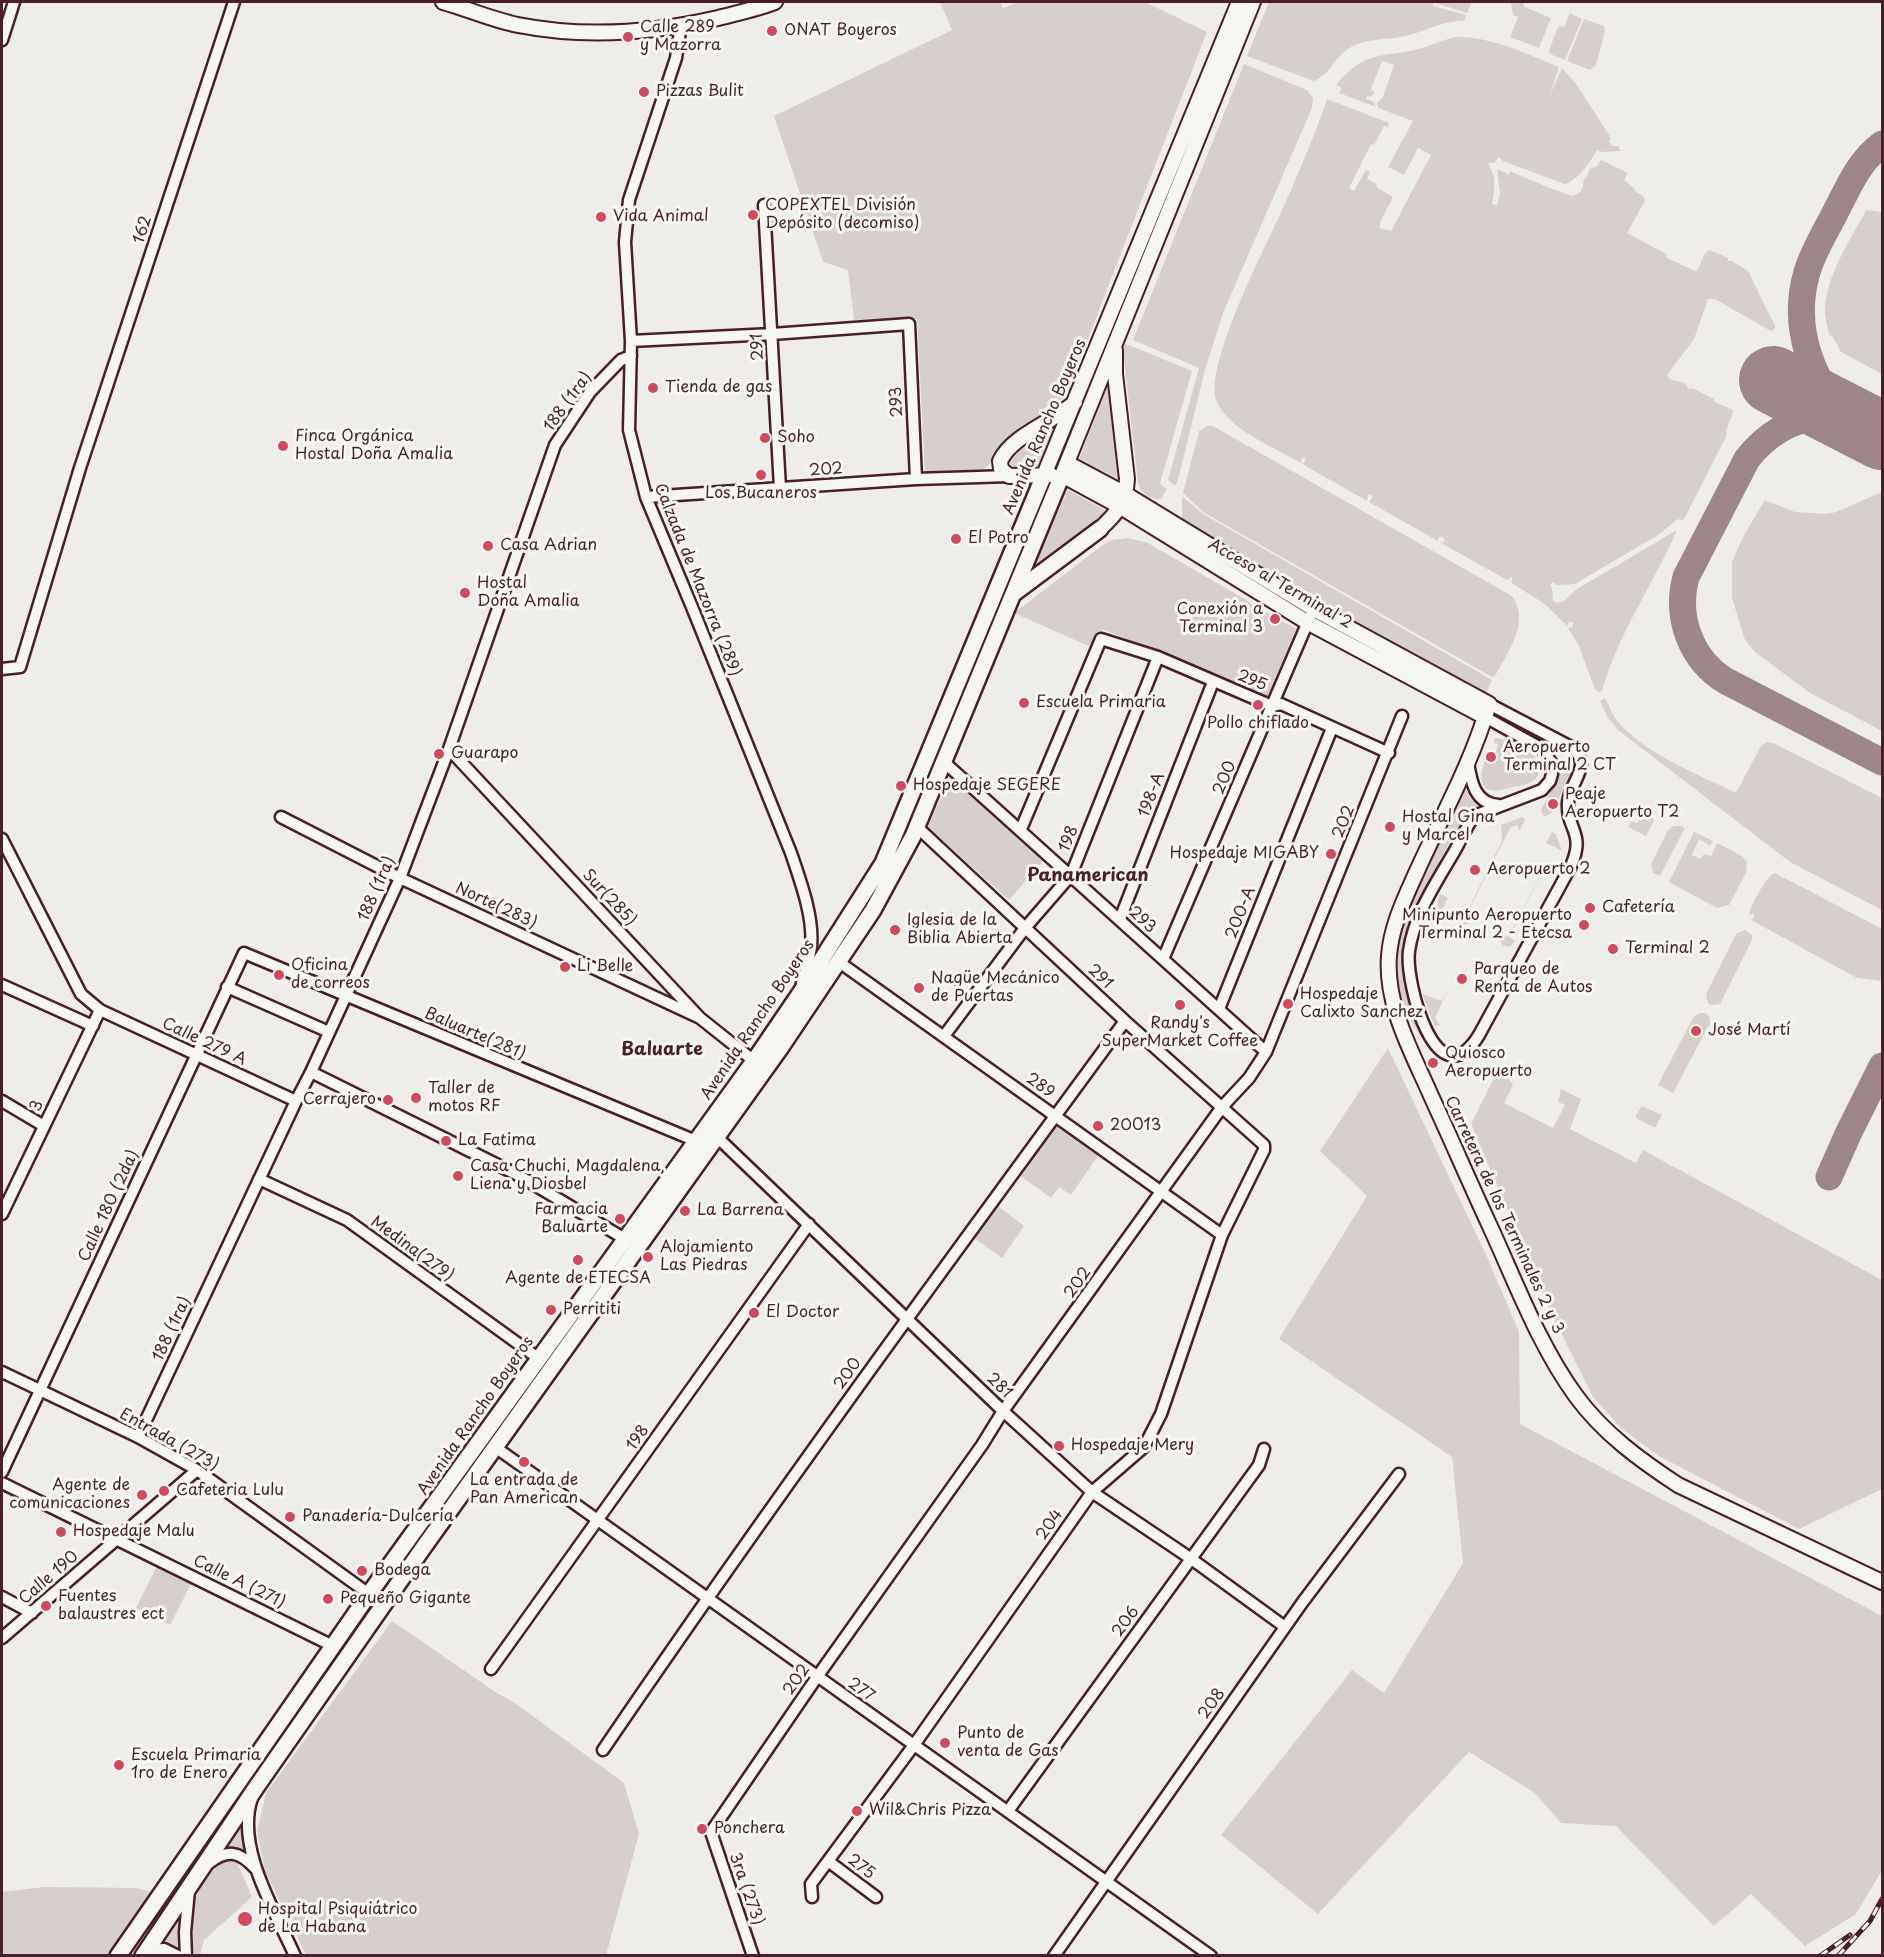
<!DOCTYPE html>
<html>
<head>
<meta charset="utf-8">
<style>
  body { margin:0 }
  #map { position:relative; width:1884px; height:1957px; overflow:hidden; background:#efedea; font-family:"Playpen Sans",sans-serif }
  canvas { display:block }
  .frame { position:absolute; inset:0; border:3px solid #4a1f2b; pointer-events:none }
</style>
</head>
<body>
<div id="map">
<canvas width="1884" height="1957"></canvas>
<div class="frame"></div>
</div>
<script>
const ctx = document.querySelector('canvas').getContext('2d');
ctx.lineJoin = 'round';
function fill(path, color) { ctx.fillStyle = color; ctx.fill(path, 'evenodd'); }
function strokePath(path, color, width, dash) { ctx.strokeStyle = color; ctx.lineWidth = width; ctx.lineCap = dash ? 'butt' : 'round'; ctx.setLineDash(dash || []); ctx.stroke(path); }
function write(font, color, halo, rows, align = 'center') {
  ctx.font = font + ' "Playpen Sans",sans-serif'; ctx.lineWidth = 6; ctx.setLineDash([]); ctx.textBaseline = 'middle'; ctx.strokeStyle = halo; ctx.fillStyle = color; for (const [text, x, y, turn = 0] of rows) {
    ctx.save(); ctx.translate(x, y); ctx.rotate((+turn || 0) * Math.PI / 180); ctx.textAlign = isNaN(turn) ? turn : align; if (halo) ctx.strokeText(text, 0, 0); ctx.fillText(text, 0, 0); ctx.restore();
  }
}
fill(new Path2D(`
  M 940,2 L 1000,2 L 1003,8 L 1018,2 L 1145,2 L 1207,32 L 1071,382 L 1058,405 L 1008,438 L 999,449 L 996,458 L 984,469 L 925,472 L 917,319 L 854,320 L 848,270 L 823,262 L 774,116 L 952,30 Z
  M 1269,2 L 1433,2 L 1433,6 L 1466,15 L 1464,21 C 1442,20 1426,31 1406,36 C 1387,40 1368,38 1351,47 C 1335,56 1331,74 1314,81 L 1247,56 Z
  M 1435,2 L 1472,2 L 1467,13 L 1435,3 Z
  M 1511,2 L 1525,2 L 1523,6 L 1551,18 L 1539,48 L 1510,37 L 1518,17 L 1513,15 Z
  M 1570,13 L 1582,19 L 1565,60 L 1550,54 L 1549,51 L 1557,29 L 1560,26 L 1564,27 Z
  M 1584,19 L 1604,26 L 1605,31 L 1596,65 L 1590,70 L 1567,61 Z
  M 1456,37 C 1491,36 1527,54 1559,67 L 1549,97 L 1562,68 L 1576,84 L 1611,138 L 1609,141 L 1612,146 L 1618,146 L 1621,151 L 1600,152 L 1597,150 C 1591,161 1577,181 1565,184 L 1503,161 L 1499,157 L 1494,163 L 1488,163 L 1494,176 L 1494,192 L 1492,204 L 1497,205 L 1500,194 L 1497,169 L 1507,173 L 1508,176 L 1510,171 L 1512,172 L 1552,189 L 1573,196 C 1585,191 1582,187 1584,179 L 1587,176 L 1590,168 L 1596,167 L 1601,160 L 1628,173 L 1624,180 L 1635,189 L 1635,191 L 1644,197 L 1645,201 L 1627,233 L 1666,254 L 1667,258 L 1695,271 L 1698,270 L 1704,254 L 1710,250 L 1728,258 L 1728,261 L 1732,261 L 1748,271 L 1775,326 L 1774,330 L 1771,331 L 1715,299 L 1708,299 L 1694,339 L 1667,375 L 1669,379 L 1685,383 L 1689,389 L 1692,388 L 1714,399 L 1715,402 L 1733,410 C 1733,419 1725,427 1726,437 L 1683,521 L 1678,519 L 1658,535 L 1575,584 L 1557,585 L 1553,582 L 1550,585 L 1552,588 L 1553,601 L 1558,603 L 1564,601 L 1577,589 L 1677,530 C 1653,585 1618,634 1602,691 L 1598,692 L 1594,687 L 1579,646 L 1568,628 L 1573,627 L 1573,622 L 1569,622 L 1567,626 L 1546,605 L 1512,583 L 1512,577 L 1507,580 L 1441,543 L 1445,541 L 1443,537 L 1439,537 L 1438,541 L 1369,502 L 1372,498 L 1371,494 L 1368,495 L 1367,501 L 1302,464 L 1306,460 L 1305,457 L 1302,458 L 1301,463 C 1275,448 1229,430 1217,402 C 1202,368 1266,246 1282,210 C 1294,184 1305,157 1316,130 L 1327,99 L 1389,123 L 1388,127 L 1384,126 L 1374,145 L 1371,144 L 1349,188 L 1354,191 L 1366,170 L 1370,172 L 1367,179 L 1377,184 L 1376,187 L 1393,197 L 1380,222 L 1380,228 L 1391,231 L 1431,155 L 1418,148 L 1404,175 L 1388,167 L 1413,121 L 1378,108 L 1377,103 L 1383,97 L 1394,65 L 1382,61 L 1371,89 L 1375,93 L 1370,97 L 1367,96 L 1366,99 L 1374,102 L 1376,107 L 1339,93 L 1342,88 L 1336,85 C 1365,51 1376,58 1415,50 C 1429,47 1441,40 1456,37 Z
  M 1244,64 L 1307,90 L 1313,98 L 1312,108 L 1223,313 L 1205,370 L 1178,480 L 1175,486 L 1168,480 L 1199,368 L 1133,340 Z
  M 1866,210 L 1882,212 L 1882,374 L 1841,352 L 1832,335 L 1830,337 C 1828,330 1826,322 1825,314 C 1824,278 1850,241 1866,210 Z
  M 1125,342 L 1128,346 L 1129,345 L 1192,371 L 1160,484 L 1167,489 L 1161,499 C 1150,500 1141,494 1138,483 L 1123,350 Z
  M 1108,385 L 1120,476 L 1117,483 L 1078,462 Z
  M 1059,421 L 1037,467 L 1016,468 L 1011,465 L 1009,458 L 1012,452 Z
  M 1207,426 L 1213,426 L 1512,596 C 1531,621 1507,654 1495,676 L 1492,677 L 1203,512 L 1183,493 L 1199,431 Z
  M 1068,490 L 1101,508 L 1105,510 L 1105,515 L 1102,521 L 1034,566 Z
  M 1882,492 L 1882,731 L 1810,693 L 1755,652 L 1745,640 L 1732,598 L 1732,562 L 1743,537 L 1765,500 L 1795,512 L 1826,514 L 1836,512 Z
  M 1182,496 L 1203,514 L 1492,680 L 1487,692 L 1483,694 L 1299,595 L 1186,525 L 1182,517 Z
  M 1128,538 L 1148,543 L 1296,629 L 1268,697 L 1102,629 L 1091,647 L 1014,613 L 1104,544 L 1112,540 Z
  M 1605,698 C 1609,704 1611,713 1616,719 C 1643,754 1698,774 1736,793 L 1761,746 L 1767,742 L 1773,743 L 1882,798 L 1882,910 L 1790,862 L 1618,730 L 1608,718 L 1600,701 Z
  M 1495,738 C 1507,739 1519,745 1530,752 C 1540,759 1544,776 1531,782 C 1525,785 1518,786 1513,787 C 1482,797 1476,785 1486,757 L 1494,759 L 1498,744 L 1494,743 Z
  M 1566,767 L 1570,768 L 1572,774 L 1551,813 L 1545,817 L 1541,812 L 1542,808 L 1563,768 Z
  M 951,774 L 1044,860 L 1009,900 L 928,827 Z
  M 1464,785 L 1470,798 L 1478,806 L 1465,814 C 1441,861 1396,926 1405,981 C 1408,1002 1418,1022 1425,1042 C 1380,980 1397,932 1426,869 C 1439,841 1451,813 1464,785 Z
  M 1643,812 L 1652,815 L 1654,821 L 1646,836 L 1628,827 L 1631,821 L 1638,823 Z
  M 1523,817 L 1525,820 L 1519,831 L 1517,825 L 1510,828 L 1466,916 L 1472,920 L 1470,923 L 1463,925 L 1458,923 L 1457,914 L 1465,916 L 1502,841 L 1501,825 Z
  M 1674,826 L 1681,826 L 1685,828 L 1660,876 L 1653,873 L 1651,864 L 1668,830 Z
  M 1552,832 L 1556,834 L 1562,851 L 1555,847 L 1509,937 L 1515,941 L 1510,947 L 1504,946 L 1498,939 L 1500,933 L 1508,937 L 1555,847 L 1546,843 Z
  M 1694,832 L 1713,841 L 1710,846 L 1699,839 L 1692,855 L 1701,859 L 1704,854 L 1711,856 L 1717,843 L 1742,856 L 1747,862 L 1746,873 L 1729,905 L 1717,908 L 1669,882 Z
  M 1775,873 L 1882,929 L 1882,981 L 1857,978 L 1751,920 L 1754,917 L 1753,913 L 1749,916 C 1750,906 1766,876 1775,873 Z
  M 1440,894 L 1448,898 L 1440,914 L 1441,924 C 1436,914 1436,904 1440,894 Z
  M 1745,930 L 1752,935 L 1752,940 L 1720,1004 L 1711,1005 L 1708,1003 L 1706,994 L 1736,934 Z
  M 1452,981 L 1435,1018 L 1440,1025 L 1435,1026 L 1422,994 L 1442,1001 Z
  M 1700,1013 L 1705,1013 L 1709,1016 L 1710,1023 L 1673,1093 L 1658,1085 L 1694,1016 Z
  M 1388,1048 L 1487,1257 L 1519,1332 L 1520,1424 L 1882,1616 L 1882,1870 L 1856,1914 L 1805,1946 L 1751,1894 L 1714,1926 L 1616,1826 L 1561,1823 L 1535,1793 L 1469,1752 L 1318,1914 L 1221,1835 L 1352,1670 L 1384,1693 L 1463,1563 L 1452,1457 L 1279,1339 L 1367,1196 L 1320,1151 Z
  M 1500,1066 L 1513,1085 L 1504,1103 L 1553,1128 L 1565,1105 L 1558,1102 L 1561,1089 L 1581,1099 L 1570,1129 L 1636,1163 L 1643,1150 L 1882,1280 L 1882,1489 L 1799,1529 L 1659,1456 L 1621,1428 L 1593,1397 L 1550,1311 L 1471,1124 Z
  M 1642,1106 L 1662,1115 L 1655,1128 L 1636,1118 L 1636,1115 Z
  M 1055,1121 L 1100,1153 L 1071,1195 L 1059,1187 L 1051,1198 L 1018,1174 Z
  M 995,1204 L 1024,1226 L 1002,1258 L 973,1237 Z
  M 158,1564 L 192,1582 L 170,1625 L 136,1608 Z
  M 392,1621 L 497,1693 L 515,1703 L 624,1783 L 639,1834 L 606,1955 L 306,1955 L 265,1871 L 257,1831 L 266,1793 Z
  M 244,1817 L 243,1851 L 231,1850 L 218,1853 Z
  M 228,1861 L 237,1862 L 252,1897 L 204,1940 L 200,1955 L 195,1955 C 185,1934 194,1886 210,1869 C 215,1865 222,1863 228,1861 Z
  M 44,1887 L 135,1888 L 153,1892 L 109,1955 L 2,1955 L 2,1892 Z
  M 182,1913 L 180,1948 L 161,1941 Z`), '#d7cfce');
strokePath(new Path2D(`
  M 1858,423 C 1811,391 1791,326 1807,272 C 1813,251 1826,231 1836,211 C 1849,186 1859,161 1882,144
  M 1864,427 C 1851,423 1837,418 1823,418 C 1793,416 1764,437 1747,459 L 1686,577 C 1675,617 1691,660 1726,681 L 1882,762
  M 1829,1177 L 1849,1132 L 1882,1066`), '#9c868a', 27);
strokePath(new Path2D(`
  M 1773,380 L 1882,436`), '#9c868a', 68);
const minor = new Path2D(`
  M 681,25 L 676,58 L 629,200 L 625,242 L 631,341 L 629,430 L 646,497 L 692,607 L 791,853 C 800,880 814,917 811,946 C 810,958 805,971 802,983
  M 2,40 L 14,2
  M 764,205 L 780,488
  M 631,341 L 772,334 L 909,324 L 916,479
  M 646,497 L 916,479 L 1009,476
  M 2,669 L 20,667 L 80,468 L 234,2
  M 1485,717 L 1541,748 L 1551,762 L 1552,774 L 1550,781 L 1542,790 L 1474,816 C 1466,827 1461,840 1454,852 C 1436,883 1414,915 1409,951 C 1405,984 1437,1103 1479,1035 L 1571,866 C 1586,832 1566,830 1568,802 C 1571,779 1594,765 1571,747 L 1489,704
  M 449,749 L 700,1018 L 754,1061
  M 944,762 L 1266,1052
  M 1468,762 C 1471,782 1475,804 1499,805
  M 281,817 L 400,878 L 700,1018
  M 1021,829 L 1101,639 L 1158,657 L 1272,706 L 1281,704 L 1389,753
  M 2,839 L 81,994 L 100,1010 L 296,1101
  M 1120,919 L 1213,682
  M 1163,959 L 1310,617
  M 839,962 L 1222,1235
  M 2,985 L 93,1026
  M 227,987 L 329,1032
  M 1219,1009 L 1332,728
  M 944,1036 L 1025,928 L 1071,875 L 1158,657
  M 311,1072 L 518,1175 L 625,1239
  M 2,1101 L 44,1126
  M 717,1137 L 1003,1411 L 1092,1492 L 1190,1558 L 1285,1627
  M 259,1179 L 347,1220 L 538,1358
  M 2,1214 L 100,1010
  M 2,1372 L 138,1437 L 197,1470 L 369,1594
  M 138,1437 L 296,1101 L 311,1072 L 400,878 L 449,749 L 555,445 L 590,392 L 621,360 L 631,356
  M 495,1447 L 1211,1956
  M 2,1472 L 244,953 L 696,1141
  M 2,1483 L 333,1646
  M 2,1597 L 32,1613
  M 2,1638 L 197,1470
  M 491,1669 L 809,1224
  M 603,1750 C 771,1503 948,1262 1125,1021
  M 252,1798 C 235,1847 275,1911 295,1956
  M 1008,1811 L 1259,1465 L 1264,1449
  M 828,1861 L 876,1897
  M 209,1863 C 227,1849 239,1851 255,1868
  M 812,1897 L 811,1884 L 914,1745 L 1092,1492 L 1144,1447 L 1161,1414 L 1222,1235 L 1264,1150 L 1264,1145 L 1125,1021 L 916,826
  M 147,1950 L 164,1949 L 178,1956
  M 186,1956 L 185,1932 L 189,1890
  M 753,1956 L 711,1832 L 817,1677 L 982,1445 L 1003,1411 L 1222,1107 L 1249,1078 L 1266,1052 L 1402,716
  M 1054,1956 L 1302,1603 L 1399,1474`);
const major = new Path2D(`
  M 443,2 C 468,9 493,20 518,25 C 584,38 653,33 718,18 C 737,13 757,9 775,2
  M 1067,463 L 1127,495 L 1314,609 L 1489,704 C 1472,762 1442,816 1417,871 C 1405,898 1391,926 1389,956 C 1385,1006 1413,1054 1432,1098 C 1451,1139 1469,1181 1488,1222 C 1515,1280 1538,1344 1576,1396 C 1603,1433 1640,1460 1678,1485 L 1882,1582
  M 1064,470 L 1253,2
  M 1044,475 L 1239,2
  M 1051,475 L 1009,476 L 1001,469 L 1000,461 C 1012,435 1054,422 1075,402
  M 1062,475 L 1121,507 L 1307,622 L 1485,717
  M 1100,529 C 1117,513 1126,503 1127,479 L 1115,374 L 1115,350`);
const highway = new Path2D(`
  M 1013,594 L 1100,529
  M 118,1956 L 369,1594 L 754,1061 L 799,995 L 883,863 L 1044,475
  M 143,1956 L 257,1786 L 423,1548 L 779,1050 L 873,910 L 913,836 L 1062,475`);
strokePath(minor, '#4a1f2b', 15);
strokePath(major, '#4a1f2b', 18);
strokePath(highway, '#4a1f2b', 20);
strokePath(minor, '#f6f6f2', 10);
strokePath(major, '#f6f6f2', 14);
strokePath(highway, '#f6f6f2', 15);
const rail = new Path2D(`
  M 1820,1956 L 1850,1935
  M 1838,1956 L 1870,1921 L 1882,1899`);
strokePath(rail, '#4a1f2b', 5);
strokePath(rail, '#f6f6f2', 3, [9]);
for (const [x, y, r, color] of [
  [772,31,6,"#d1495b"],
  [628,37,6,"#d1495b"],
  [644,92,6,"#d1495b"],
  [753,215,6,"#d1495b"],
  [601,217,6,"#d1495b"],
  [653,388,6,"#d1495b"],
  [765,438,6,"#d1495b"],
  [283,446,6,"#d1495b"],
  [761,475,6,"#d1495b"],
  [956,539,6,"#d1495b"],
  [488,546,6,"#d1495b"],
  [465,593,6,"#d1495b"],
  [1275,619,6,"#d1495b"],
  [1024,703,6,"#d1495b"],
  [1258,705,6,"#d1495b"],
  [439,754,6,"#d1495b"],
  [1491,757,6,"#d1495b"],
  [901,786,6,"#d1495b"],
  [1553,804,6,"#d1495b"],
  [1390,827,6,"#d1495b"],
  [1331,854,6,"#d1495b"],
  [1475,870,6,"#d1495b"],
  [1590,908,6,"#d1495b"],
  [1584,925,6,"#d1495b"],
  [895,930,6,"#d1495b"],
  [1613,949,6,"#d1495b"],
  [565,967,6,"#d1495b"],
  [279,975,6,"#d1495b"],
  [1462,979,6,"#d1495b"],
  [919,988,6,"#d1495b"],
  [1288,1004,6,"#d1495b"],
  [1180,1005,6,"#d1495b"],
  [1696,1031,6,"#d1495b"],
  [1433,1063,6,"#d1495b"],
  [416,1098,6,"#d1495b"],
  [388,1100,6,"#d1495b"],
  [1098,1126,6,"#d1495b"],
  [446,1141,6,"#d1495b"],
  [458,1176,6,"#d1495b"],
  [685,1211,6,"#d1495b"],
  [620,1219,6,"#d1495b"],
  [648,1257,6,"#d1495b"],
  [578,1260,6,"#d1495b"],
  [551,1310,6,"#d1495b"],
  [754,1313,6,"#d1495b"],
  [1059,1446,6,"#d1495b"],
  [524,1462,6,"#d1495b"],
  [164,1491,6,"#d1495b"],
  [142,1495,6,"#d1495b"],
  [290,1517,6,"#d1495b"],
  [61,1532,6,"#d1495b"],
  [362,1571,6,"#d1495b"],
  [328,1599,6,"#d1495b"],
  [46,1606,6,"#d1495b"],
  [945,1743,6,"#d1495b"],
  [119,1765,6,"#d1495b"],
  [857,1811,6,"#d1495b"],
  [702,1829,6,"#d1495b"],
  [245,1919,8,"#d1495b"]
]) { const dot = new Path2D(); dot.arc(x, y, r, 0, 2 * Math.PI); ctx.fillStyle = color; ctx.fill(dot); strokePath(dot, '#f6f6f2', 2); }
write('16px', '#4a1f2b', '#f6f6f2', [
  ["Calle 289",640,28],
  ["y Mazorra",640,46],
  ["ONAT Boyeros",784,31],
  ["Pizzas Bulit",656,92],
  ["COPEXTEL División",765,206],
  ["Depósito (decomiso)",765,224],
  ["Vida Animal",613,217],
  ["Tienda de gas",665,388],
  ["Finca Orgánica",295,437],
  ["Hostal Doña Amalia",295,455],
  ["Soho",777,438],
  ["Los Bucaneros",761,494,"center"],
  ["El Potro",968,539],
  ["Casa Adrian",500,546],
  ["Hostal",477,584],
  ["Doña Amalia",477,602],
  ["Conexión a",1263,610,"right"],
  ["Terminal 3",1263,628,"right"],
  ["Escuela Primaria",1036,703],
  ["Pollo chiflado",1258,724,"center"],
  ["Aeropuerto",1503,748],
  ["Terminal 2 CT",1503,766],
  ["Guarapo",451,754],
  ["Hospedaje SEGERE",913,786],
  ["Peaje",1565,795],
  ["Aeropuerto T2",1565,813],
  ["Hostal Gina",1402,818],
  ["y Marcel",1402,836],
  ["Hospedaje MIGABY",1319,854,"right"],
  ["Aeropuerto 2",1487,870],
  ["Cafetería",1602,908],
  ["Minipunto Aeropuerto",1572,916,"right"],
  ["Terminal 2 - Etecsa",1572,934,"right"],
  ["Iglesia de la",907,921],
  ["Biblia Abierta",907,939],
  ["Terminal 2",1625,949],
  ["Oficina",291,966],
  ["de correos",291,984],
  ["Li Belle",577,967],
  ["Parqueo de",1474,970],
  ["Renta de Autos",1474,988],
  ["Nagüe Mecánico",931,979],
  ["de Puertas",931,997],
  ["Hospedaje",1300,995],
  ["Calixto Sanchez",1300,1013],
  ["Randy's",1180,1024,"center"],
  ["SuperMarket Coffee",1180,1042,"center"],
  ["José Martí",1708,1031],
  ["Quiosco",1445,1054],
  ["Aeropuerto",1445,1072],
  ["Taller de",428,1089],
  ["motos RF",428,1107],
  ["Cerrajero",376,1100,"right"],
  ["20013",1110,1126],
  ["La Fatima",458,1141],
  ["Casa Chuchi, Magdalena,",470,1167],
  ["Liena y Diosbel",470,1185],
  ["Farmacia",608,1210,"right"],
  ["Baluarte",608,1228,"right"],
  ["La Barrena",697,1211],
  ["Alojamiento",660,1248],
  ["Las Piedras",660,1266],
  ["Agente de ETECSA",578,1279,"center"],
  ["Perrititi",563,1310],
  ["El Doctor",766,1313],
  ["Hospedaje Mery",1071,1446],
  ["La entrada de",524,1481,"center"],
  ["Pan American",524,1499,"center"],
  ["Agente de",130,1486,"right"],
  ["comunicaciones",130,1504,"right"],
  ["Cafeteria Lulu",176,1491],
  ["Panadería-Dulcería",302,1517],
  ["Hospedaje Malu",73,1532],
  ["Bodega",374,1571],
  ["Fuentes",58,1597],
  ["balaustres ect",58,1615],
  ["Pequeño Gigante",340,1599],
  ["Punto de",957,1734],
  ["venta de Gas",957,1752],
  ["Escuela Primaria",131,1756],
  ["1ro de Enero",131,1774],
  ["Wil&Chris Pizza",869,1811],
  ["Ponchera",714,1829],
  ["Hospital Psiquiátrico",258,1910],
  ["de La Habana",258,1928]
], 'left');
write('16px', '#4a1f2b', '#f6f6f2', [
  ["162",143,230,-72],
  ["291",758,347,-93],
  ["188 (1ra)",568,402,-54],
  ["293",897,402,-93],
  ["Avenida Rancho Boyeros",1045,427,-67],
  ["202",826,470,-4],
  ["Calzada de Mazorra (289)",697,580,68],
  ["Acceso al Terminal 2",1280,584,30],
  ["295",1252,681,22],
  ["200",1225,778,-67],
  ["198-A",1152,795,-69],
  ["202",1344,822,-68],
  ["198",1069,839,-68],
  ["188 (1ra)",377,889,-66],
  ["Sur(285)",609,898,47],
  ["Norte(283)",496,906,25],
  ["200-A",1241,913,-68],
  ["293",1142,920,42],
  ["291",1100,977,43],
  ["Avenida Rancho Boyeros",758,1020,-56],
  ["Baluarte(281)",475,1034,23],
  ["Calle 279 A",204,1042,25],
  ["289",1040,1086,35],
  ["3",37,1106,-64],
  ["Calle 180 (2da)",109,1206,-65],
  ["Carretera de los Terminales 2 y 3",1504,1215,65],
  ["Medina(279)",412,1249,36],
  ["202",1078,1283,-54],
  ["188 (1ra)",172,1329,-65],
  ["200",848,1374,-54],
  ["281",999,1386,44],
  ["Avenida Rancho Boyeros",476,1416,-55],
  ["198",638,1438,-55],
  ["Entrada (273)",169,1440,29],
  ["204",1050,1525,-55],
  ["Calle 190",49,1578,-41],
  ["Calle A (271)",239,1582,26],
  ["206",1126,1622,-54],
  ["202",797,1680,-55],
  ["277",861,1690,35],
  ["208",1212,1704,-55],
  ["275",861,1867,37],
  ["3ra (273)",746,1889,71]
]);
write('bold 18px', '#4a1f2b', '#f6f6f2', [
  ["Panamerican",1088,876],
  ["Baluarte",662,1050]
]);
</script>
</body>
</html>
